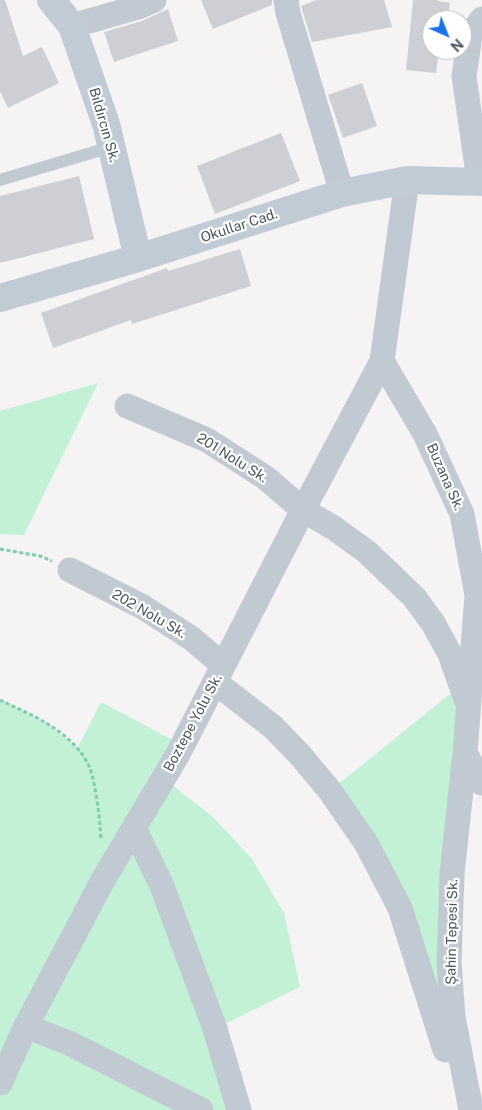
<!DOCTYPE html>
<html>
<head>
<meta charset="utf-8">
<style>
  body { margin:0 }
  #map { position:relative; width:482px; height:1110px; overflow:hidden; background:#f5f3f3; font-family:"Public Sans",sans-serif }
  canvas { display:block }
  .north { position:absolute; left:422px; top:10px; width:50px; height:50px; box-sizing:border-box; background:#fff; border:1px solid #b7bbc0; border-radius:50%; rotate:136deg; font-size:14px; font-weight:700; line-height:20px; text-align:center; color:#4a5661 }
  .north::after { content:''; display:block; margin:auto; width:18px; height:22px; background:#1a73e8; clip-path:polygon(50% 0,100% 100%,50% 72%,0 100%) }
</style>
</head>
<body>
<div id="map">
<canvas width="482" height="1110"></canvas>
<div class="north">N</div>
</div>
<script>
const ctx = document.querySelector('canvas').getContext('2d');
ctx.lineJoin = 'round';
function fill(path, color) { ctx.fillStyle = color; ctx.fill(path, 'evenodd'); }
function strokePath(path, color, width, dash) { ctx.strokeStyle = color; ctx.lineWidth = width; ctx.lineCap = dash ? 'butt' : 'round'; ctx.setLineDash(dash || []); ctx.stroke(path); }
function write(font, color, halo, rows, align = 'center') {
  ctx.font = font + ' "Public Sans",sans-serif'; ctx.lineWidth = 4.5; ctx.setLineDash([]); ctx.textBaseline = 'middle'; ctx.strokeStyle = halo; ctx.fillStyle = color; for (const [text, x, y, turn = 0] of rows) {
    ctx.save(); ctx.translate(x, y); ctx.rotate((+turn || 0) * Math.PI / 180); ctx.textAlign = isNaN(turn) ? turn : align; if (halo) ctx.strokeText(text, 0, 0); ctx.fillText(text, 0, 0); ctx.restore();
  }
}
fill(new Path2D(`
  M 98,383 L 24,535 L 0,534 L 0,411 Z
  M 461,685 L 453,1017 L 421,971 L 330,791 Z
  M 0,700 C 28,714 55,726 77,749 L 101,702 L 182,745 L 163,778 L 213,817 L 252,859 L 284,913 L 300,987 L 215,1029 L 239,1110 L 0,1110 Z`), '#c3f1d5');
fill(new Path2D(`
  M 0,0 L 5,0 L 23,56 L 42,47 L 59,83 L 8,108 L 0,91 Z
  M 201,0 L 272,0 L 272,5 L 213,29 Z
  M 316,0 L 384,0 L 392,27 L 312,42 L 301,6 Z
  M 413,0 L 435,0 L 450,3 L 447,20 L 432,20 L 432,50 L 439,50 L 436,73 L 406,70 Z
  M 168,9 L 178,41 L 114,62 L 104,32 L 142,21 Z
  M 362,83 L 377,126 L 343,138 L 328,95 Z
  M 281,133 L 300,181 L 215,214 L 197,166 Z
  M 79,176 L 94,239 L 0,263 L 0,196 Z
  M 240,249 L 251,286 L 132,324 L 131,320 L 53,348 L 41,313 L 167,268 L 168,271 Z`), '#cdcfd5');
strokePath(new Path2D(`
  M 0,549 L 40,556 L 52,561
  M 0,700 C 16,708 34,715 49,725 C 65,734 81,749 89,766 C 96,783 100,821 101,839`), '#7ad0a6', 3, [4, 2.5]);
strokePath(new Path2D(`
  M 0,180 L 111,147`), '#c1cad2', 12);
strokePath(new Path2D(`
  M 286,0 L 288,13 L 342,193
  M 72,26 L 138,7 L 154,0
  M 407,180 L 382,361 L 425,434 L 462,514 L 477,595 L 465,753 L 452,874 L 449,962 L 453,1017 L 471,1110
  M 479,181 L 464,76 L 470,36 L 482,19
  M 127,406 L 207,440 L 266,478 L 303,510 L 334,528 L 367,552 L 414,597 L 433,623 L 450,654 L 466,699
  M 70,570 L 143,607 L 191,638 L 223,665
  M 215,682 L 273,727 L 301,756 L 330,791 L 366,843 L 400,908 L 445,1050
  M 465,753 L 482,783
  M 134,828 L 162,886 L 215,1029 L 239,1110
  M 26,1026 L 71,1044 L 201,1110
  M 0,1083 L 26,1026 L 103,880 L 178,754 L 303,510 L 382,361`), '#c1cad2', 25);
strokePath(new Path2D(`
  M 51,0 L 72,26 L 106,124 L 138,258
  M 0,298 L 138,258 L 342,193 L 407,180 L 482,182`), '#c1cbd6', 28);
write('14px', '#4a5661', '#fff', [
  ["Bıldırcın Sk.",104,125,74],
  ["Okullar Cad.",239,226,-18],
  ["201 Nolu Sk.",232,458,32],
  ["Buzana Sk.",445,477,66],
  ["202 Nolu Sk.",149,614,30],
  ["Boztepe Yolu Sk.",193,723,-62],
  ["Şahin Tepesi Sk.",452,932,-89]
]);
</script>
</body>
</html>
